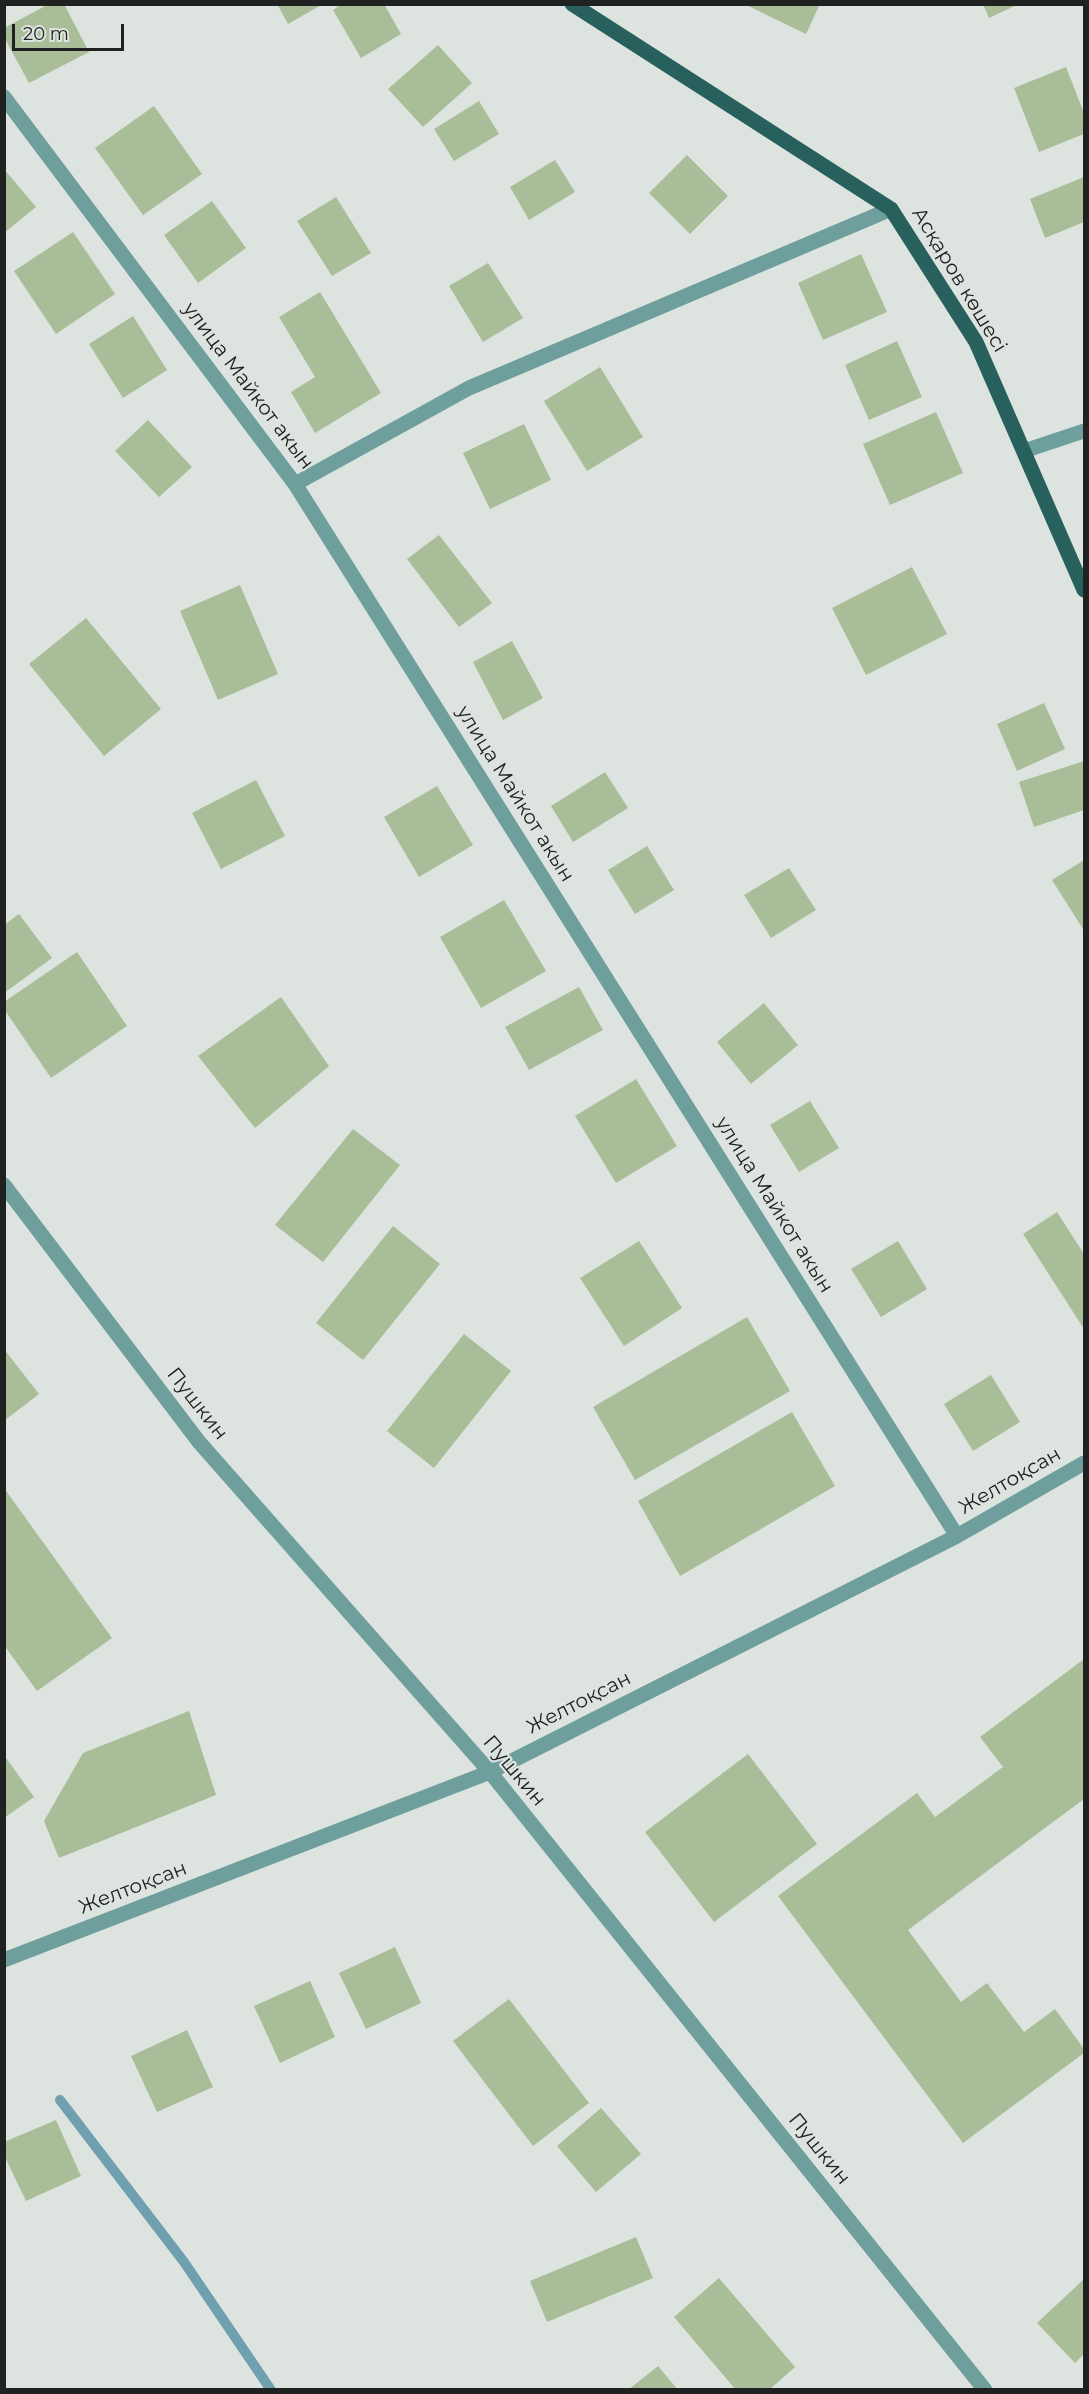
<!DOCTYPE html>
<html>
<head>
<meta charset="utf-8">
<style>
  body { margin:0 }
  #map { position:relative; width:1089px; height:2394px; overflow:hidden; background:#dde4e0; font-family:Montserrat,sans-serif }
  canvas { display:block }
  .frame { position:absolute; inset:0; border:6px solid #202221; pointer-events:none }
  .scale { position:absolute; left:12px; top:24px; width:112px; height:27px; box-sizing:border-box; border:3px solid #202221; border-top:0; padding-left:8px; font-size:18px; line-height:21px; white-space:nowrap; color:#202221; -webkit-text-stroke:4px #dde4e0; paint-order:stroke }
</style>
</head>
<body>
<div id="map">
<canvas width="1089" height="2394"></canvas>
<div class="frame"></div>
<div class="scale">20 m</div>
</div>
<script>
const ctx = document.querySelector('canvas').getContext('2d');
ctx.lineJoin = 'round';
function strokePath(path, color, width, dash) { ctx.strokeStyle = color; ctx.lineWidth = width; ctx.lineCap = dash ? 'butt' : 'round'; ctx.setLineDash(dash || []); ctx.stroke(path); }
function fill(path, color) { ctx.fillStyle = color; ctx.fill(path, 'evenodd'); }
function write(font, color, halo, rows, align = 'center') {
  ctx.font = font + ' Montserrat,sans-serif'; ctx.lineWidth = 4.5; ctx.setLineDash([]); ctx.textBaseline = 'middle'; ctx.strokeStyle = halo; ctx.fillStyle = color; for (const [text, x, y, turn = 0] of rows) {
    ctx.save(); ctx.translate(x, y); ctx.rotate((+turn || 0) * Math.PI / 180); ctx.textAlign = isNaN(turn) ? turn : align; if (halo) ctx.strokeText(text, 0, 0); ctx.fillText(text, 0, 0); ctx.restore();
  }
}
strokePath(new Path2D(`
  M 60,2100 L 184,2262 L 271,2390`), '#70a0af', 10);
fill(new Path2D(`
  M 49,4 L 64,4 L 89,52 L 29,83 L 4,37 L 4,28 Z
  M 277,4 L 323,4 L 288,24 Z
  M 342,4 L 384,4 L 401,34 L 361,58 L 333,10 Z
  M 744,4 L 820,4 L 806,34 Z
  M 983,4 L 1019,4 L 989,18 Z
  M 438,45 L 472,83 L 423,127 L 388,89 Z
  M 1066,67 L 1084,113 L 1084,134 L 1039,152 L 1014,88 Z
  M 479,101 L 499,134 L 454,161 L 434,129 Z
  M 154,106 L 202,174 L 143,215 L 95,148 Z
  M 687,155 L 728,196 L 690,234 L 649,193 Z
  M 555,160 L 575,192 L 529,220 L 510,187 Z
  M 4,169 L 36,207 L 4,233 Z
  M 1084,177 L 1084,222 L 1045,238 L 1030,199 Z
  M 336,197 L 371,253 L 332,276 L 297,221 Z
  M 212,201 L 246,248 L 198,283 L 164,235 Z
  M 73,232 L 115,294 L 56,334 L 14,271 Z
  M 861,254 L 887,312 L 823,340 L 798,283 Z
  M 488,263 L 523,318 L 483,342 L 449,286 Z
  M 320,292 L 381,393 L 315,433 L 291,392 L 315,377 L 279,317 Z
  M 133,316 L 167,370 L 123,398 L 89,344 Z
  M 897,341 L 922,397 L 869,420 L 845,365 Z
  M 600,367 L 643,437 L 587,471 L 544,401 Z
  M 936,412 L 963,473 L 890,505 L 863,444 Z
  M 148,420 L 192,467 L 159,497 L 115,451 Z
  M 524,424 L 551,480 L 490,509 L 463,453 Z
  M 439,535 L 492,603 L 459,627 L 407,559 Z
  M 912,567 L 947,634 L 866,675 L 832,608 Z
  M 240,585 L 278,674 L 218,700 L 180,611 Z
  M 86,618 L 161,709 L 104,756 L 29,664 Z
  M 512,641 L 543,698 L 503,720 L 473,662 Z
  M 1044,703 L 1065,749 L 1017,771 L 997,724 Z
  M 1084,761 L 1084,810 L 1034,827 L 1019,782 Z
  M 605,772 L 628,808 L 573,842 L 551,806 Z
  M 256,780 L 285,836 L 221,869 L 192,813 Z
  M 437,786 L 473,845 L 419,877 L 384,817 Z
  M 647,846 L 674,890 L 635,914 L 608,870 Z
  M 1084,860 L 1084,929 L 1083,929 L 1052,880 Z
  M 789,868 L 816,910 L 771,938 L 744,895 Z
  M 504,900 L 546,971 L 481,1008 L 440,937 Z
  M 19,914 L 52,958 L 4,993 L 4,925 Z
  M 77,952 L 127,1026 L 51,1078 L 4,1009 L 4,1002 Z
  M 579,987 L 603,1030 L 529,1070 L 505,1027 Z
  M 281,997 L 329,1066 L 255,1128 L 198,1056 Z
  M 764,1003 L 798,1045 L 751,1084 L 717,1042 Z
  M 636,1079 L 677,1146 L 616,1183 L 575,1116 Z
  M 810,1101 L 839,1148 L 799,1172 L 770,1125 Z
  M 353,1129 L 400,1165 L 323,1262 L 275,1225 Z
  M 1057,1212 L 1084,1254 L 1084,1329 L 1023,1234 Z
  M 393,1226 L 440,1264 L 363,1360 L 316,1323 Z
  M 639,1241 L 682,1308 L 624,1346 L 580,1278 Z
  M 898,1241 L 927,1289 L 881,1317 L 851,1269 Z
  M 747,1317 L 790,1391 L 635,1480 L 593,1407 Z
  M 464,1334 L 511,1371 L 434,1468 L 387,1431 Z
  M 4,1349 L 39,1394 L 4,1421 Z
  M 991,1375 L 1020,1422 L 973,1451 L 944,1404 Z
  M 792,1412 L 835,1486 L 680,1576 L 638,1501 Z
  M 4,1488 L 112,1638 L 37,1691 L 4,1645 Z
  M 1084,1659 L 1084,1799 L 908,1930 L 961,2002 L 987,1983 L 1024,2032 L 1055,2009 L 1084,2049 L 1084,2053 L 963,2143 L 778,1896 L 917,1793 L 935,1817 L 1003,1767 L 980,1737 Z
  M 189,1711 L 216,1795 L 59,1858 L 44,1821 L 83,1753 Z
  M 748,1754 L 817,1844 L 714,1922 L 645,1832 Z
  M 4,1755 L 34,1797 L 4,1818 Z
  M 395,1947 L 421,2003 L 366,2029 L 339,1973 Z
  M 310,1981 L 335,2037 L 280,2063 L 254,2006 Z
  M 509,1999 L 589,2103 L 533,2146 L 453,2041 Z
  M 187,2030 L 213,2087 L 157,2112 L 131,2056 Z
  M 601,2108 L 641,2154 L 596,2192 L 557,2146 Z
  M 56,2120 L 81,2176 L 26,2201 L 4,2155 L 4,2142 Z
  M 636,2237 L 653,2278 L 547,2322 L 530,2281 Z
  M 719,2278 L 795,2367 L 769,2390 L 736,2390 L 674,2317 Z
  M 1084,2279 L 1084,2354 L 1075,2363 L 1037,2323 Z
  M 658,2366 L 678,2390 L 628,2390 Z`), '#a9bd98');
strokePath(new Path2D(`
  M 4,97 L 295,484 L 957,1536
  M 1024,451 L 1084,431
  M 295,484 L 469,388 L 891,209
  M 4,1185 L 199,1442 L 490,1772 L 985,2390
  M 4,1960 L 490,1772 L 957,1536 L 1084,1463`), '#6f9f9c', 15);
strokePath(new Path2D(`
  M 572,4 L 891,209 L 976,342 L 1084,590`), '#27605d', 15);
write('20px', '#202221', '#dde4e0', [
  ["Асқаров көшесі",959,280,59],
  ["улица Майкот акын",248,386,53],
  ["улица Майкот акын",515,794,58],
  ["улица Майкот акын",774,1205,58],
  ["Пушкин",197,1404,52],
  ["Желтоқсан",1010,1481,-30],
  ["Желтоқсан",579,1703,-27],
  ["Пушкин",514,1771,50],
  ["Желтоқсан",133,1888,-21],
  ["Пушкин",819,2149,51]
]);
</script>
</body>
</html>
